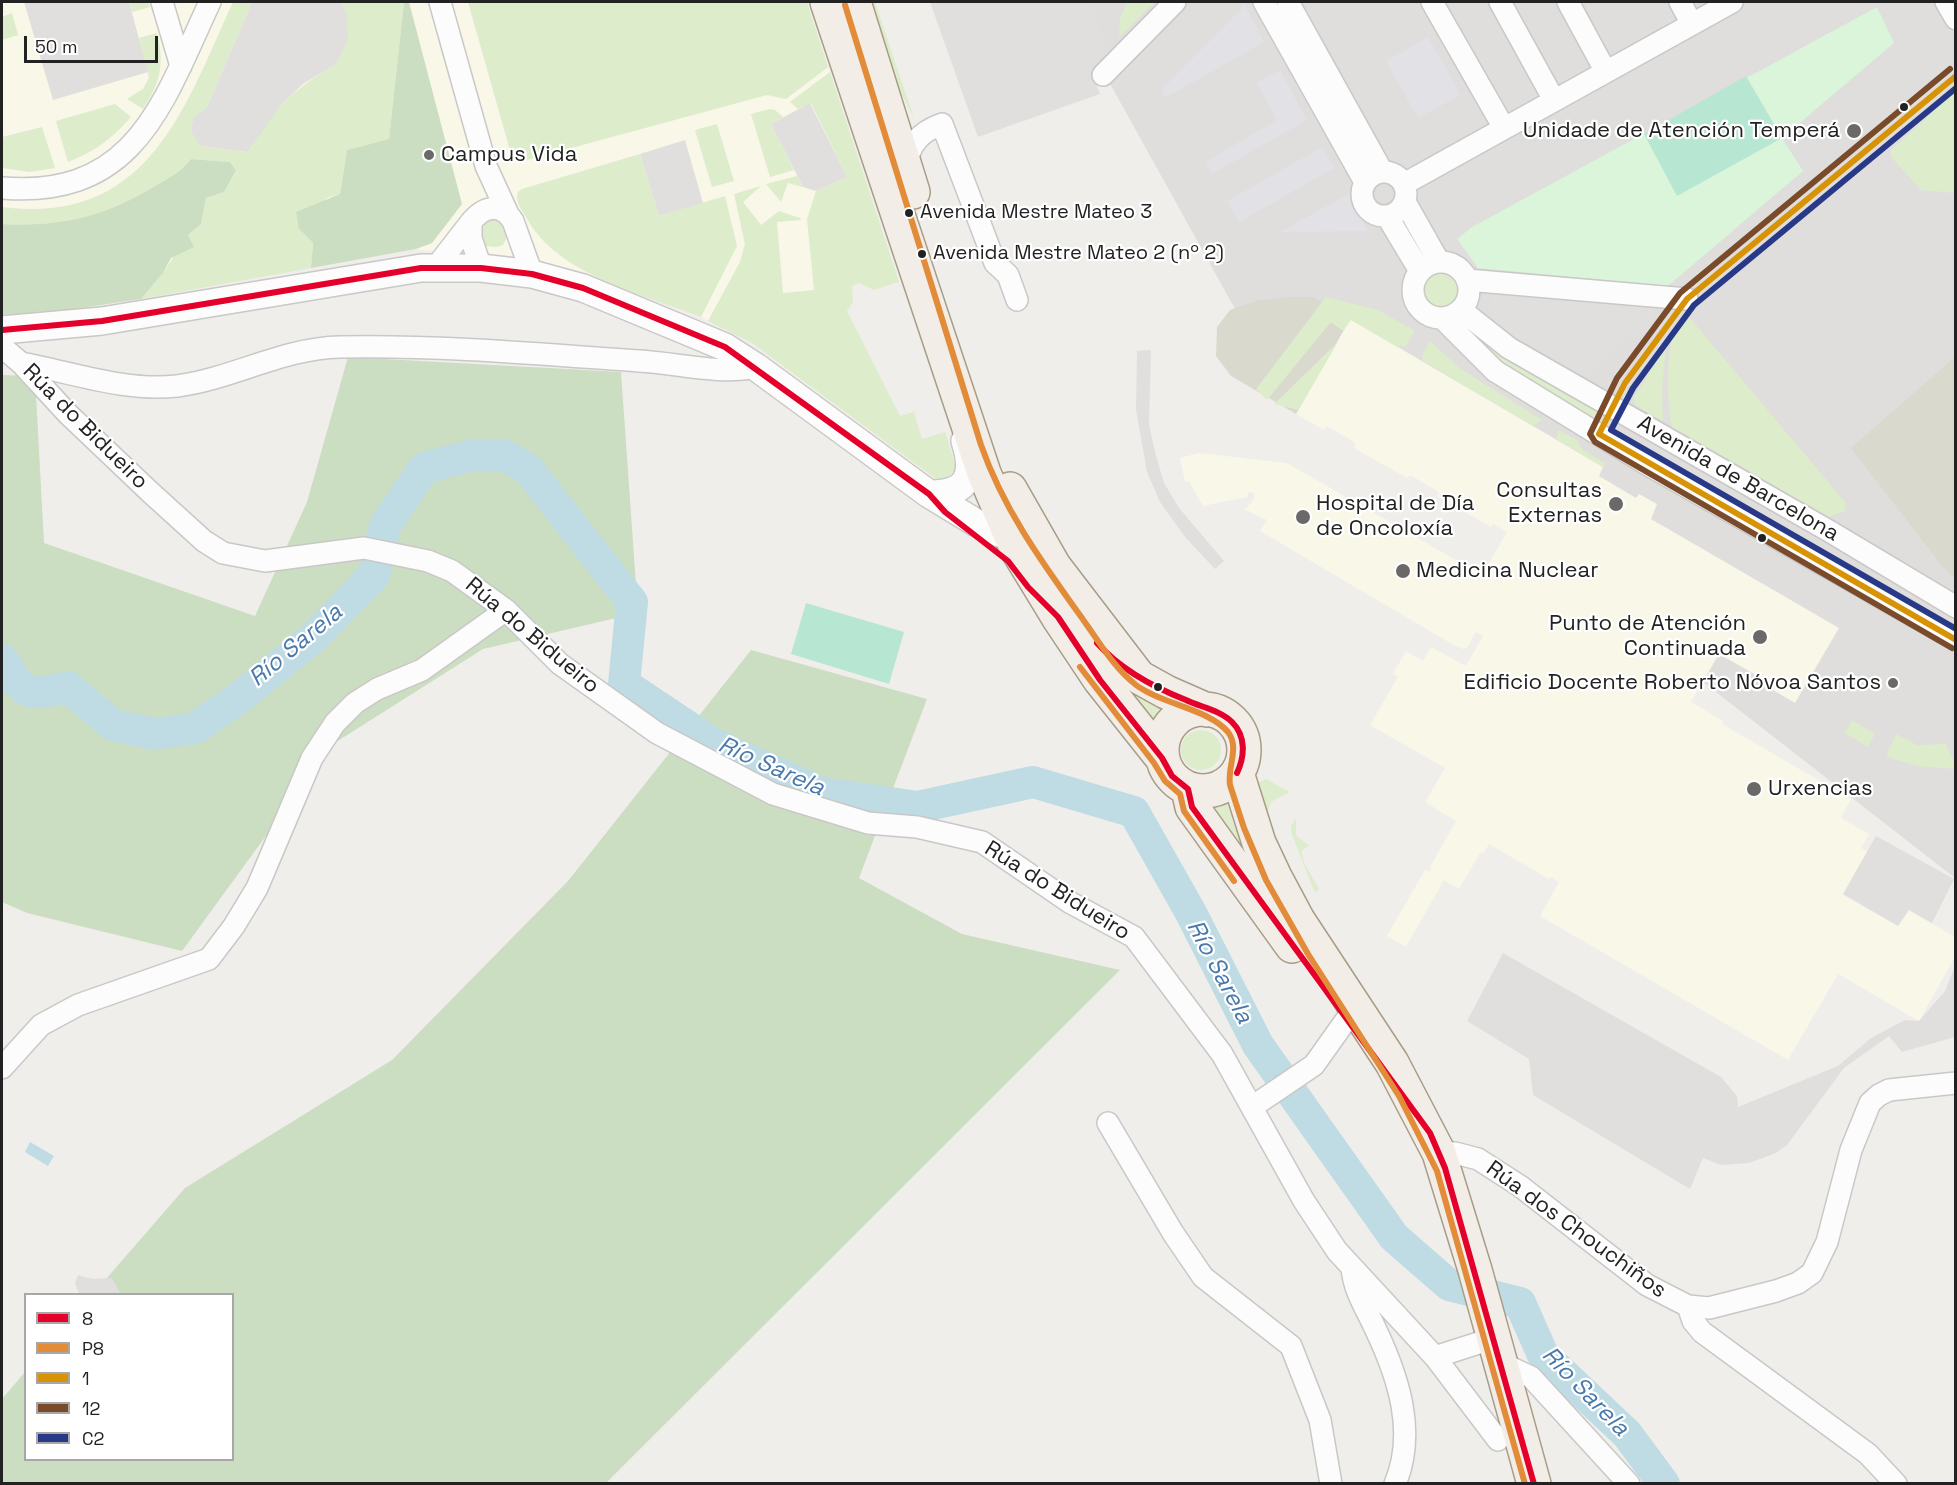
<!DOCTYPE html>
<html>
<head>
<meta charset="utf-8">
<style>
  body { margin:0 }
  #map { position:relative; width:1957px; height:1485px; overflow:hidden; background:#f0eeeb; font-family:"Space Grotesk",sans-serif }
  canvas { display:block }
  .frame { position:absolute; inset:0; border:3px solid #222; pointer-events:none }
  .legend { position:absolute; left:24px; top:1293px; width:210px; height:168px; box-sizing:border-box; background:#fff; border:2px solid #a7a7a7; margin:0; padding:8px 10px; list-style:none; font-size:18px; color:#222 }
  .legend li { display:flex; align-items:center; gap:12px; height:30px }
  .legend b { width:30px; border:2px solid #a7a7a7 }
  .scale { position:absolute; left:24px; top:36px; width:134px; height:27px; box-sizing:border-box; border:3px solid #222; border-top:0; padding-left:8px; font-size:18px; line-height:21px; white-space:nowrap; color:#222; -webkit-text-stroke:4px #fff; paint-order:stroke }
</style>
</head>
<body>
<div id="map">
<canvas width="1957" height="1485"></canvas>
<div class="frame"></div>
<ul class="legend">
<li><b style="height:8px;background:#e4002b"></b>8</li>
<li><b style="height:8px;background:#e28c3a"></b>P8</li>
<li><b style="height:8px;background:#d79205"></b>1</li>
<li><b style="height:8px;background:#7a4b2a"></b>12</li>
<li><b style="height:8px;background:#283a87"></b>C2</li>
</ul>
<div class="scale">50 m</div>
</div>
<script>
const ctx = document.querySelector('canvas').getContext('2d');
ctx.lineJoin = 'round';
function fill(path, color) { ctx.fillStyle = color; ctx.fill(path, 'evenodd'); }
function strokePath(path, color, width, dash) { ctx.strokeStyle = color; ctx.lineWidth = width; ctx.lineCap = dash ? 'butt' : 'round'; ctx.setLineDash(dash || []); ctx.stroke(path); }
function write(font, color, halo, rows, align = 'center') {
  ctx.font = font + ' "Space Grotesk",sans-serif'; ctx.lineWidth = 4.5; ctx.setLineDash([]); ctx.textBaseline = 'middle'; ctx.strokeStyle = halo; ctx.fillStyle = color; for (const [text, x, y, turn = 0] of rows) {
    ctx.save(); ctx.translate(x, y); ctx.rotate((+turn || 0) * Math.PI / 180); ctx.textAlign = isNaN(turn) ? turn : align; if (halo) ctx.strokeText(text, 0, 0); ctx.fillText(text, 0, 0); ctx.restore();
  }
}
fill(new Path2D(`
  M 1034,2 L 1955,2 L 1955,878 L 1244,325 L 1068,8 Z`), '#dfdedc');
fill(new Path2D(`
  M 2,2 L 807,2 L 884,238 L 752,343 L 701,317 L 584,272 L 416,249 L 61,311 L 2,280 Z
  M 1350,319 L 1603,467 L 1599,476 L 1636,498 L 1639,494 L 1657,504 L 1651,519 L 1839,628 L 1795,703 L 1761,683 L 1763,679 L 1719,654 L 1691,702 L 1723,721 L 1722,724 L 1851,799 L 1841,818 L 1869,834 L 1861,848 L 1867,851 L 1843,895 L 1898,926 L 1908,910 L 1955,937 L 1955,957 L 1919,1021 L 1838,974 L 1788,1060 L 1540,916 L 1559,882 L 1551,877 L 1549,879 L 1489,844 L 1484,852 L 1480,853 L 1459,889 L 1444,880 L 1406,947 L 1387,936 L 1425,870 L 1431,872 L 1430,867 L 1456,821 L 1425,802 L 1445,768 L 1370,725 L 1398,677 L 1393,674 L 1406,651 L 1423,661 L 1431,647 L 1466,666 L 1483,636 L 1476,632 L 1467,648 L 1463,649 L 1445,640 L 1260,531 L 1267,520 L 1245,510 L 1254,499 L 1254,493 L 1248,492 L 1247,497 L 1203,506 L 1189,481 L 1185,482 L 1180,458 L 1199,453 L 1287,463 L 1482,575 L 1507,532 L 1493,524 L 1491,527 L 1437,496 L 1439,492 L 1410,475 L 1407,478 L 1354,448 L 1356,443 L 1327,426 L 1324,430 L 1296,414 Z`), '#f8f7e8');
fill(new Path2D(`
  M 1292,297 L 1313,297 L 1350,319 L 1296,414 L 1231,376 L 1216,356 L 1217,327 L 1230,310 L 1255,301 Z
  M 1955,357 L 1955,579 L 1942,566 L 1851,448 Z`), '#d9d9cd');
fill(new Path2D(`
  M 129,2 L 148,2 L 150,7 L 132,12 Z
  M 233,2 L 252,2 L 207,107 L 193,117 L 191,130 L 200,146 L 246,152 C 274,109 292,90 336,64 L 346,12 L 341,2 L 404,2 L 389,139 L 347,150 L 340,194 L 327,198 L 299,229 L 313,243 L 311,268 L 141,299 L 163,273 L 188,235 L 201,224 L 206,198 L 224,192 L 236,172 L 230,162 L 191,159 C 181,172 169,178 155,186 C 104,217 61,227 2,224 L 2,207 C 148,226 184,109 233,2 Z
  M 468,2 L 807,2 L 828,67 L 786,99 L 767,95 L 527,160 L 517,159 L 511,154 Z
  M 865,2 L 875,2 L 914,118 L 895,81 Z
  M 1127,2 L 1155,2 L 1119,37 L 1120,19 Z
  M 12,13 L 18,35 L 2,40 L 2,17 Z
  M 157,33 C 165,63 160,84 143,109 L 127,99 L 143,89 L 149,78 L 139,38 Z
  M 830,72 L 899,282 L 874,290 L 859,283 L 852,286 L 853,302 L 847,311 L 900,416 L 914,412 L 922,439 L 945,432 L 956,467 C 952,475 945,480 936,479 L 752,343 L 708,321 L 740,262 L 745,244 L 734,194 L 761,186 L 743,202 L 761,225 L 779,211 L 800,218 L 801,220 L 777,222 L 783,293 L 814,290 L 807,219 L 816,191 L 847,177 L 811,103 L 798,109 L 790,102 Z
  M 1955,92 L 1955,193 L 1921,190 L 1891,157 L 1891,150 Z
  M 115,104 L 131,117 C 113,138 94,152 68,162 L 56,121 Z
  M 770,109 L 775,110 L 783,117 L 771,124 L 794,170 L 770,177 L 751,114 Z
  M 717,124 L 734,181 L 712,187 L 695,130 Z
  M 42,127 L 55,168 L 29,172 L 2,168 L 2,137 Z
  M 640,154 L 659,216 L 725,196 L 737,246 L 701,317 C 642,294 557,275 526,217 C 521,209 515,201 518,192 L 522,189 Z
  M 797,176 L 803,187 L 788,183 L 781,202 L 766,184 Z
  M 501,217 L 509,233 L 503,245 L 497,247 L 484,246 L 477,223 L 482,218 Z
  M1421 290a19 19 0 1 1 38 0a19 19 0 1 1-38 0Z
  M 1326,297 L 1378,310 L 1415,331 L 1405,347 L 1401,345 L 1399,348 L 1351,320 L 1343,331 L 1331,322 L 1267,400 L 1256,389 Z
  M 1690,318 L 1845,502 L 1845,511 L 1829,517 L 1672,427 C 1667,405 1666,357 1673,335 C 1676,328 1683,322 1690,318 Z
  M 1474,332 L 1597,409 L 1599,418 L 1595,420 L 1517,379 L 1469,337 Z
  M 1430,341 L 1461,369 L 1542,420 L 1533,426 L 1423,361 L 1422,355 Z
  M 1338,342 L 1298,410 L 1274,404 Z
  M 1666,344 L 1662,393 L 1663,421 L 1635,405 L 1633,399 Z
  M 1558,430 L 1577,440 L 1582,449 L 1606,464 L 1603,467 L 1556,439 Z
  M 1117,676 L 1166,709 L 1154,722 Z
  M 1852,720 L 1875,734 L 1868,747 L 1845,733 Z
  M1181 750a20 20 0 1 1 40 0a20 20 0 1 1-40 0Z
  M 1896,734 L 1917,745 L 1946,744 L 1952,759 L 1955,758 L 1955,769 L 1916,766 L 1886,756 Z
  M 1266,779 L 1290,792 L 1271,802 L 1265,820 L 1257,783 Z
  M 1227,800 L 1233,823 L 1290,924 L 1203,807 Z
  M 1296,818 L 1296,835 L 1309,846 L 1301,851 L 1304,863 L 1319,889 L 1315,893 L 1291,832 L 1291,826 Z`), '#ddeccb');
fill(new Path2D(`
  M 404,2 L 409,2 L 462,204 L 432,243 L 416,249 L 311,268 L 313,243 L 299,229 L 296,212 L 340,194 L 347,150 L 389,139 Z
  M 191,159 L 230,162 L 236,171 L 224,192 L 206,198 L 201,224 L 188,235 L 194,247 L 171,258 L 163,273 L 141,299 L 61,311 L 2,315 L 2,224 C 61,227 104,217 155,186 C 169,178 181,172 191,159 Z
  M 348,357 L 621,372 L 638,613 L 483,649 L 333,744 L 182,951 L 27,913 L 2,902 L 2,375 L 35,376 L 44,543 L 255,616 L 307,502 Z
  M 751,650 L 927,699 L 859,878 L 962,934 L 1120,970 L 606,1483 L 2,1484 L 2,1399 L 25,1372 L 26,1460 L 232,1460 L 232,1294 L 93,1294 L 185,1188 L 392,1060 L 568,881 Z`), '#cbdec1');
fill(new Path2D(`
  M 1877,7 L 1894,43 L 1782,138 L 1803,171 L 1668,286 L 1478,268 L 1457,239 L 1472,227 Z`), '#daf5da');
fill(new Path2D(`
  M 1746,76 L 1782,138 L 1677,196 L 1644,134 Z
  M 806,603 L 904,632 L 889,684 L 791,654 Z`), '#b7e6d2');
fill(new Path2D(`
  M 24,2 L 129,2 L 148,72 L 53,100 Z
  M 252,2 L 341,2 L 346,12 L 348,38 L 336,64 L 303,84 L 282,104 L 247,152 L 200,146 L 191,131 L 193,117 L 207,107 Z
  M 930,2 L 1091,2 L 1109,54 L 1092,72 L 1100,94 L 978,137 Z
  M 810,103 L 847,177 L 816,191 L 803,187 L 771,124 Z
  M 685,140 L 703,203 L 659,216 L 640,154 Z
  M 1494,292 L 1641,305 L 1651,307 L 1655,312 L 1651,321 L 1587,374 L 1578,375 L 1486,319 Z
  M 1151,350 L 1149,425 L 1156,456 L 1164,483 L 1179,508 L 1224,561 L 1215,569 L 1185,537 L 1160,502 L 1147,472 L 1136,410 L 1137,351 Z
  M 1639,354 L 1620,382 L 1601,386 L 1627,357 Z
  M 1876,836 L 1954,879 L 1932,923 L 1909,910 L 1898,926 L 1843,894 Z
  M 1503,953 L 1721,1077 L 1737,1096 L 1738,1107 L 1838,1066 L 1871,1038 L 1905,1020 L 1919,1021 L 1945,991 L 1955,966 L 1955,1037 L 1902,1052 L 1889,1036 L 1844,1068 L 1787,1145 L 1776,1153 L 1749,1163 L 1721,1165 L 1703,1158 L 1690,1189 L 1533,1095 L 1529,1059 L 1467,1021 Z
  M 78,1275 L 93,1279 L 112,1278 L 121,1294 L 79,1294 L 75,1283 Z`), '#e0dfde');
fill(new Path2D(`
  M 1245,5 L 1264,42 L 1165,98 L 1161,90 Z
  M 1428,37 L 1461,95 L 1418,118 L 1386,61 Z
  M 1280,70 L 1307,120 L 1212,174 L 1205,162 L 1277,120 L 1257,83 Z
  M 1322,147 L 1334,168 L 1239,222 L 1227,201 Z
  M 1348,194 L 1368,231 L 1280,232 Z`), '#e2e1e5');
fill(new Path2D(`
  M 30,1142 L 54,1156 L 48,1166 L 25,1152 Z`), '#bfdbe3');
strokePath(new Path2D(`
  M 2,659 C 24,695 26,697 68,687 L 113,725 L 155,734 L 195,728 L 240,697 L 314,637 L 374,575 L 385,526 L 424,468 L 473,455 L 504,455 L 528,469 L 632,602 L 624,684 L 714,744 L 822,793 L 918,807 L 1033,782 L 1134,812 L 1191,913 L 1258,1045 L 1394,1237 L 1449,1285 L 1520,1303 L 1543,1355 L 1627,1434 L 1664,1484`), '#bfdbe3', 32);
const minor = new Path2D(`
  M 162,2 L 181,66
  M 440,2 L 486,166 L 508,214
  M 1264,2 L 1365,182
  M 1288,2 L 1382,171
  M 1432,2 L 1504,128
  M 1500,2 L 1554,100
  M 1568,2 L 1606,72
  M 1680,2 L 1692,24
  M 1946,2 L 1956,19
  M 1103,75 L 1175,2
  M 906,167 C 909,144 920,132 942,124 L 995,263 L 1008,275 L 1017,300
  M1362 194a22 22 0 1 1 44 0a22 22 0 1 1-44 0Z
  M 1404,184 L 1732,2
  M 2,188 C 136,199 163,102 210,2
  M 1405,202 L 1439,262
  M 1387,216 L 1420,271
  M1413 290a28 28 0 1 1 56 0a28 28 0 1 1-56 0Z
  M 436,267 L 471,222
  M 481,268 L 471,238 L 471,222 C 485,205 501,203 513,221 L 532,274
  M 1467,280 L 1687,299
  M 1461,310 L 1509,348 L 1829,531 L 1956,607
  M 1443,319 L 1495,371 L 1645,463 L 1956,640
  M 2,347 L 21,363 L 68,414 L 150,492 L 204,541 L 223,553 L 265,561 L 364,548 L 428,561 L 452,571 L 506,610 L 560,664 L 657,733 L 773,794 L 868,823 L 917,827 L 982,842 L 1071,903 L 1134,937 L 1222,1054 L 1304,1201 L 1337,1251 L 1435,1357 L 1498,1440
  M 21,363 C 71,372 125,392 177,386 C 232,379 283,348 340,347 C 439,345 540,354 639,361 C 677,363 719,375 756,367
  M 2,1068 L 41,1025 L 78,1005 L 209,959 L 234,926 L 257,888 L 312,758 L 335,723 L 355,703 L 377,689 L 422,670 L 506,610
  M 1252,1107 L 1314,1065 L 1346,1020
  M 1108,1123 L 1173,1233 L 1203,1277 L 1291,1346 L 1320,1420 L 1331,1484
  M 1439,1153 L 1455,1153 L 1478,1159 L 1520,1186 L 1647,1285 L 1688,1306 L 1709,1308 L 1776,1291 L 1798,1283 L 1812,1273 L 1827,1242 L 1851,1150 L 1870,1103 L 1879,1095 L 1889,1090 L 1956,1083
  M 1352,1268 C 1354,1291 1366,1308 1375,1328 C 1398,1376 1417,1432 1395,1484
  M 1688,1306 L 1693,1321 L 1702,1332 L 1868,1454 L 1896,1484
  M 1435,1357 L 1494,1338
  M 1501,1363 L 1531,1377 L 1629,1484`);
const tertiary = new Path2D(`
  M 2,330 L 102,321 L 421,268 L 481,268 L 532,274 L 583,288 L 725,347 L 756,367 L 929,494 L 975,522 L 1024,544
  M 929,494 C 968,494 976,476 965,441`);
const primary = new Path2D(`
  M 827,2 L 984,473 L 1016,548 L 1058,617 L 1100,680 L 1162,758
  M 854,2 L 913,192
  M 1010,489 L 1054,566 L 1139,677 L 1166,692 L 1207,710
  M1162 750a41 41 0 1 1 82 0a41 41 0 1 1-82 0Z
  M 1237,773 L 1259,843 L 1275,877 L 1298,920 L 1392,1063 L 1439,1153 L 1475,1270 L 1534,1484
  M 1188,789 L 1192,807 L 1292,946`);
strokePath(minor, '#c9c8c7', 24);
strokePath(tertiary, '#c9c8c7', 30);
strokePath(primary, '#a79c86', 36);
strokePath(minor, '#fdfcfc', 21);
strokePath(tertiary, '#fdfcfc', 27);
strokePath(primary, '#f3ede7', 33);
strokePath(new Path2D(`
  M 2,330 L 102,321 L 421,268 L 481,268 L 532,274 L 583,288 L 725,347 L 929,494 L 945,512 L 1008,561 L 1028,587 L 1058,617 L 1100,680 L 1162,758 L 1172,776 L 1188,789 L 1192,807 L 1430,1133 L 1445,1168 L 1534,1484
  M 1097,643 C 1121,670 1153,687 1186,700 C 1200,707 1220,710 1232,722 C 1246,736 1245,756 1237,773`), '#e4002b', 6);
strokePath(new Path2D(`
  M 845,5 L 981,445 C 1004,511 1044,565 1084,621 C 1100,643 1114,668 1136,685 C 1161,704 1209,709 1228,732 C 1240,748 1227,767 1230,785 L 1244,828 L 1266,880 L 1308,954 L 1399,1096 L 1437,1171 L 1525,1484
  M 1080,667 L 1154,763 L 1165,781 L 1180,794 L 1184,811 L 1234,881`), '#e28c3a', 6);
strokePath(new Path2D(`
  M 1599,434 L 1625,383 L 1687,299 L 1956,76
  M 1599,434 L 1956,640`), '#d79205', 6);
strokePath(new Path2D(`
  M 1950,69 L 1680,293 L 1617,378 L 1590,434 L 1595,442 L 1952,648`), '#7a4b2a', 6);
strokePath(new Path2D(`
  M 1956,88 L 1694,305 L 1633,388 L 1611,430 L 1956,629`), '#283a87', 6);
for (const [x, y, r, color] of [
  [1904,107,5,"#222"],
  [1854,131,8,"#6a6968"],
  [429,155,6,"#6a6968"],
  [909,213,5,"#222"],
  [922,254,5,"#222"],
  [1616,504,8,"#6a6968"],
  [1303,517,8,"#6a6968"],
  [1762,538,5,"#222"],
  [1403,571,8,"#6a6968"],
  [1760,637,8,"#6a6968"],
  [1893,683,6,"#6a6968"],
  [1158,687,5,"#222"],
  [1754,789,8,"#6a6968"]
]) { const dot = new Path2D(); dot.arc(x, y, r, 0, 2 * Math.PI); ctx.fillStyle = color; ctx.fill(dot); strokePath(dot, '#fff', 2); }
write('20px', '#222', '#fff', [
  ["Avenida Mestre Mateo 3",920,213],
  ["Avenida Mestre Mateo 2 (nº 2)",933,254]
], 'left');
write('22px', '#222', '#fff', [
  ["Unidade de Atención Temperá",1840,131],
  ["Campus Vida",441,155,"left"],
  ["Consultas",1602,491],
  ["Externas",1602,516],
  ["Hospital de Día",1316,504,"left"],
  ["de Oncoloxía",1316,529,"left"],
  ["Medicina Nuclear",1416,571,"left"],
  ["Punto de Atención",1746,624],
  ["Continuada",1746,649],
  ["Edificio Docente Roberto Nóvoa Santos",1881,683],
  ["Urxencias",1768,789,"left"]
], 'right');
write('22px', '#222', '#fff', [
  ["Rúa do Bidueiro",85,427,45],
  ["Avenida de Barcelona",1738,479,30],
  ["Rúa do Bidueiro",532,636,40],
  ["Rúa do Bidueiro",1057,891,32],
  ["Rúa dos Chouchiños",1576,1230,36]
]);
write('italic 24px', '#4a7aab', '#fff', [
  ["Río Sarela",296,646,-40],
  ["Río Sarela",771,767,24],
  ["Río Sarela",1219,972,62],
  ["Río Sarela",1585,1392,46]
]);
</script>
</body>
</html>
